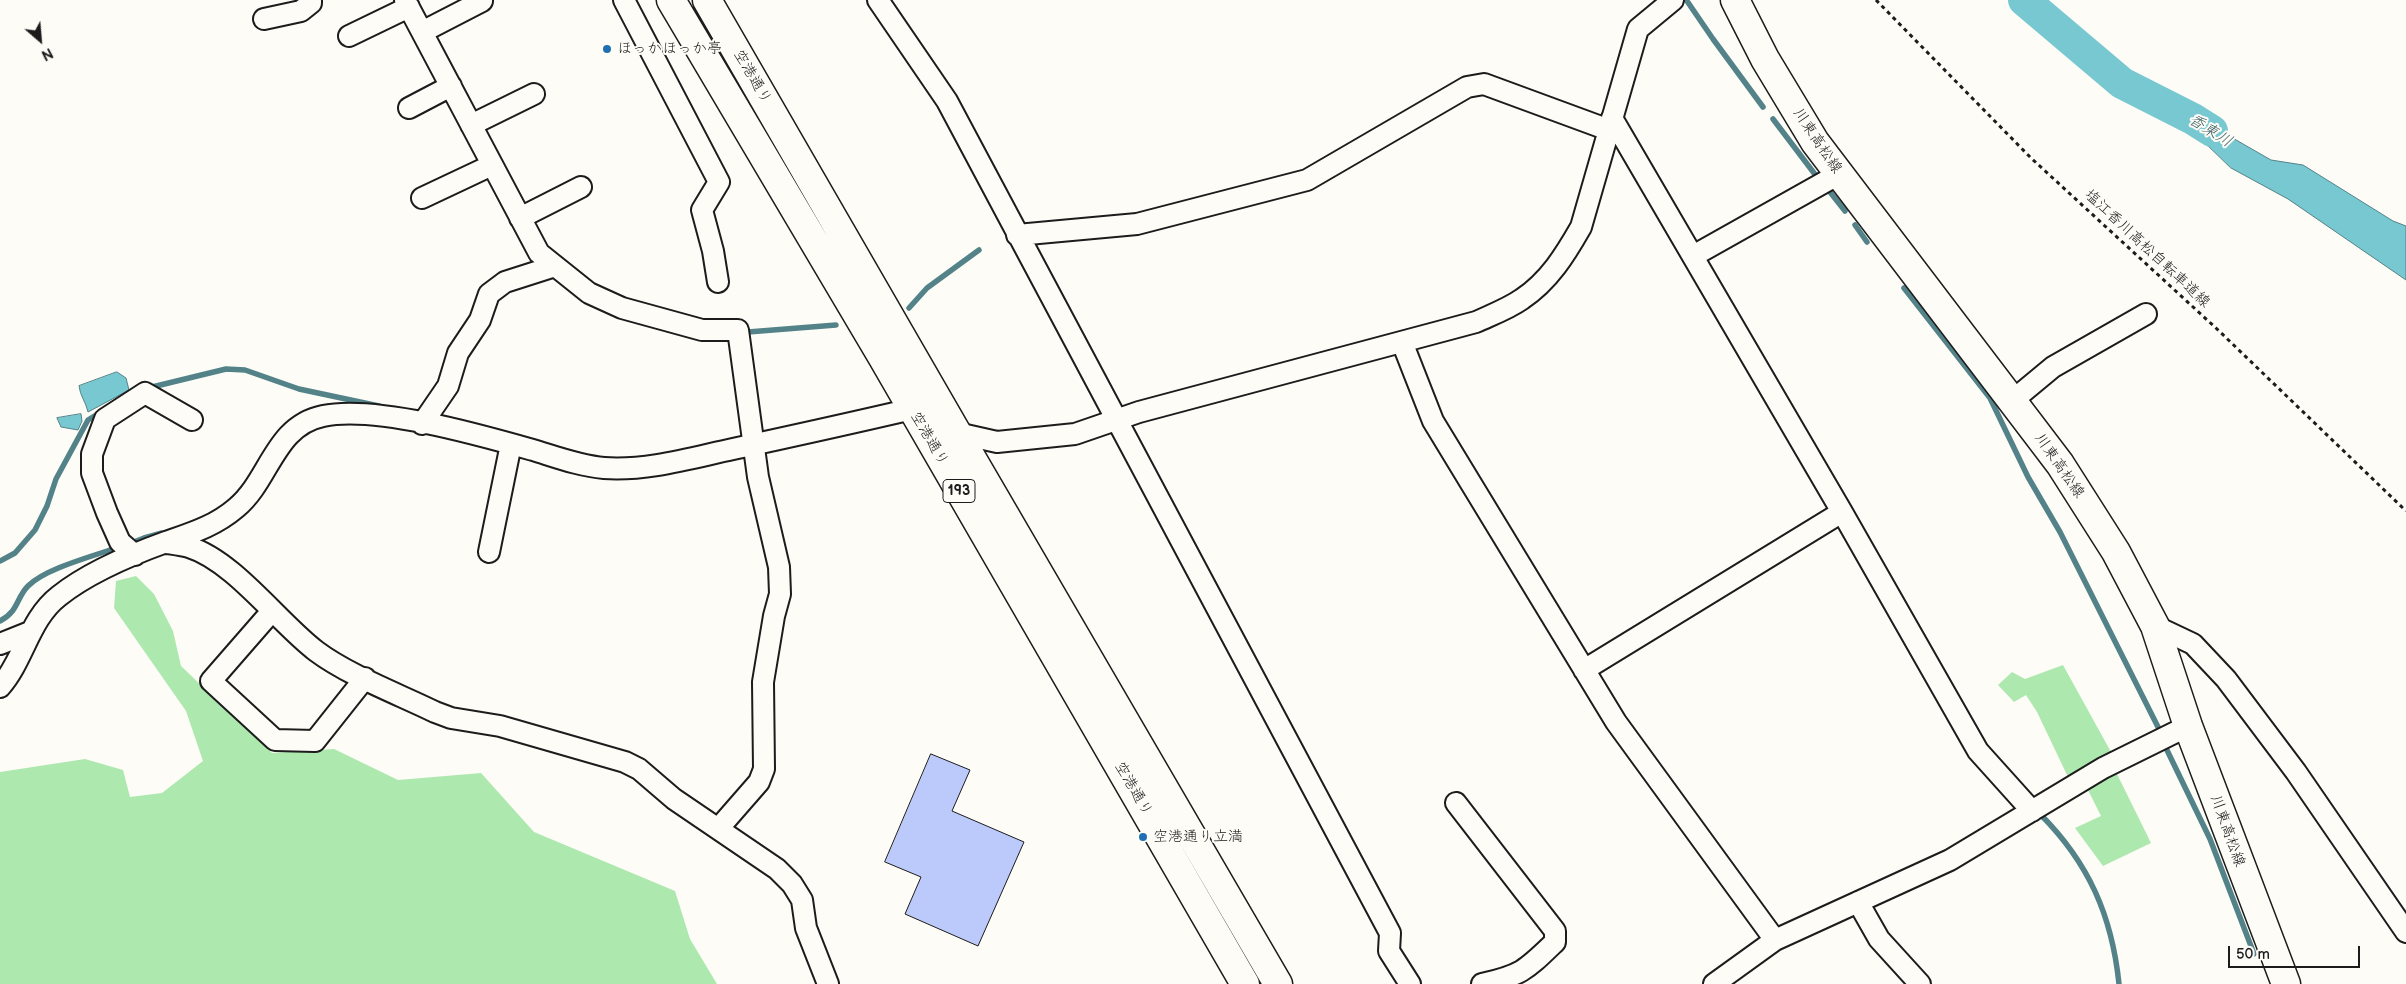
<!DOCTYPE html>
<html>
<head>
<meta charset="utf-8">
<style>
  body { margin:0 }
  #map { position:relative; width:2406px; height:984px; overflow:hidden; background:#fdfcf7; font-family:"Balsamiq Sans",sans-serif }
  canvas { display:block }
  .north { position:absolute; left:15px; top:15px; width:50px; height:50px; -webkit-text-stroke:4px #fdfcf7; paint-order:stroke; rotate:153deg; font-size:14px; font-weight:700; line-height:20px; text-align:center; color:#1c1c1c }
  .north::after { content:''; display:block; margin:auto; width:18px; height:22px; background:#1c1c1c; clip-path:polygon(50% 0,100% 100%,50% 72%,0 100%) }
  .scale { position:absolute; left:2228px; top:946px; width:132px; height:22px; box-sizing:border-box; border:2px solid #1c1c1c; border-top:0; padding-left:6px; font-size:15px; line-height:18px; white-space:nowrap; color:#1c1c1c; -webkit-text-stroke:4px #fdfcf7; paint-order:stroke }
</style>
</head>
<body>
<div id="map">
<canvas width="2406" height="984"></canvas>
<div class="north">N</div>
<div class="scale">50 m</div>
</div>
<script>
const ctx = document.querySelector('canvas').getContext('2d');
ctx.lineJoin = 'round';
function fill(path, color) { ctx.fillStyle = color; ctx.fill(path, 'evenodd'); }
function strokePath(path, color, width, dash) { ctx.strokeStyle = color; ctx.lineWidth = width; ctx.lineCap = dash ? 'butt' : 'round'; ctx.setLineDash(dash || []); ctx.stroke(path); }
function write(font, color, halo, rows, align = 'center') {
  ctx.font = font + ' "Balsamiq Sans","Klee One",sans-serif'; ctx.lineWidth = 4; ctx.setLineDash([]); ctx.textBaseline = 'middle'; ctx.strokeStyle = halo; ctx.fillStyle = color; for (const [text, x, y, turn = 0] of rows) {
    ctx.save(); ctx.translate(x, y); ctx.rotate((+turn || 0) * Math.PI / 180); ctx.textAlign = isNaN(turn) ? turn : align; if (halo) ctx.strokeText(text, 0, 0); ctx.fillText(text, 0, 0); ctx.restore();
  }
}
fill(new Path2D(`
  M 136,576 L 154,594 L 173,631 L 181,666 L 272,753 L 334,749 L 398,780 L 481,773 L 534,832 L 675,891 L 690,939 L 717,984 L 0,984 L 0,772 L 85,759 L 123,770 L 130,797 L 162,793 L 203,761 L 186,711 L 114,608 L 116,581 Z
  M 2063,665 L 2111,752 L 2068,777 L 2037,712 L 2026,695 L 2014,702 L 1998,685 L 2012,672 L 2025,679 Z
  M 2116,772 L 2151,843 L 2103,866 L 2075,828 L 2101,816 L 2086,786 Z`), '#ade8ae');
const water = new Path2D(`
  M 2167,106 L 2196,117 L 2271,160 L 2303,165 L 2393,221 L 2406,226 L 2406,280 L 2288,199 L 2231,168 Z
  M 117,372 L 126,378 L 129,390 L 88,412 C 86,402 80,396 79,386 Z
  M 81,414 L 82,421 L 78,430 L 61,427 L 57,418 Z`);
fill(water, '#77c8d1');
strokePath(water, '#538389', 1);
strokePath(new Path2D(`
  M 1687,1 L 1713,39 L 1763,107
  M 1773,119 L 1817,177
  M 1830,192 L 1845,211
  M 1855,225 L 1867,242
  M 1904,288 L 1990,398 L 2028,477 L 2060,532 L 2159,729 L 2165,746 L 2210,839 L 2254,954
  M 909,308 L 927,288 L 979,250
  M 748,332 L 836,325
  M 148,388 L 226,369 L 245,370 L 299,389 L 379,406
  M 129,544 L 144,538 L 162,533
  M 0,561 L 15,553 L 35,530 L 47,506 L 56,479 L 88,420 L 101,412
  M 0,621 C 19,611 16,598 28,586 C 45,569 90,557 113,549
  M 2037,816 L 2040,814 C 2089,863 2112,916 2119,984`), '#538389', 5.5);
strokePath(new Path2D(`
  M 2024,0 L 2122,83 L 2193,119 L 2212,131`), '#77c8d1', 32);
const building = new Path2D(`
  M 931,754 L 970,770 L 952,811 L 1024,842 L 978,946 L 905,914 L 921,877 L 885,862 Z`);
fill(building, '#bccafb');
strokePath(building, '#1c1c1c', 1);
const street = new Path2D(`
  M 405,0 L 539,253 L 589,293 L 622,308 L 702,330 L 738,330 L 758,477 L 779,567 L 780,594 L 774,616 L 763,682 L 764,769 L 759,782 L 718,829
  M 624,0 L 719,182 L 702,210 L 713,251 L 718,282
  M 878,0 L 947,101 L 1390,933 L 1389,951 L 1410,984
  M 264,19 L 301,11 L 311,3 L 311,0
  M 422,32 L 482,1
  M 349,36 L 409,7
  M 409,108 L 451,86
  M 1612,118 L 1842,512 L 1978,751 L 2032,811
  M 471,125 L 534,94
  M 422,198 L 492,165
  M 520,218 L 581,187
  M 1017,235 L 1137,224 L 1307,180 L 1467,87 L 1484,84 L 1609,130
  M 1693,256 L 1839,174
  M 1402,342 L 1433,421 L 1616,722 L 1775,940
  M 2012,401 L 2053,367 L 2146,314
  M 422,424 L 448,386 L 458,353 L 480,320 L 489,294 L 505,282 L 555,266
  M 950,430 L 957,433 L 997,442 L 1075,434 L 1139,412 L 1476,322 C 1491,315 1508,309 1522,299 C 1549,281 1565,255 1581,227 L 1638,29 L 1673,0
  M 167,543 C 174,544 182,545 189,547 C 234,561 278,622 316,651 C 348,675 398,694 435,712 L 451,718 L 500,726 L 625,762 L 639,769 L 674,799 L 777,869 L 792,884 L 802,900 L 806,928 L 828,984
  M 489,552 L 511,444
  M 135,555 L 120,542 L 107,513 L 92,473 L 92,454 L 105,419 L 145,393 L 192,420
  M 272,611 L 211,681 L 275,740 L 315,741 L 365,678
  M 2155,626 L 2193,644 L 2226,679 L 2296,772 L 2406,932
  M 0,644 L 30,632
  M 1584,670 L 1842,512
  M 0,687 C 24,660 29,619 59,596 C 89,572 130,555 166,542 C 192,533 215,526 236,508 C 270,480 274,426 323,416 C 375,405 480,435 533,450 C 556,457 580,466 604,468 C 647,471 691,458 733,449 C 793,436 852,423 912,409 L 924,416
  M 1456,803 L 1555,931 L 1555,942 C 1526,970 1522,975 1482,984
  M 1858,902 L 1879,939 L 1920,984
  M 1714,984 L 1775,940 L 1950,860 L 2103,768 L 2188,726`);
const secondary = new Path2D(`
  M 1735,0 L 1765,59 L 1815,142 L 2060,464 L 2116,552 L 2155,626 L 2188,726 L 2286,984`);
const highway = new Path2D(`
  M 671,0 L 883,358 L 1245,984
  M 707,0 L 957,433 L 1278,984`);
strokePath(street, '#1c1c1c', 24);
strokePath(secondary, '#1c1c1c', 31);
strokePath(highway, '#1c1c1c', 31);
strokePath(new Path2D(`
  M 1876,0 L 2031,158 L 2217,329 L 2406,511`), '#1c1c1c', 3, [4, 4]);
strokePath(street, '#fdfcf7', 20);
strokePath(secondary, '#fdfcf7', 28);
strokePath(highway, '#fdfcf7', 28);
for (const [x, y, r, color] of [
  [607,49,5,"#1f6fb2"],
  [1143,837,5,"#1f6fb2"]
]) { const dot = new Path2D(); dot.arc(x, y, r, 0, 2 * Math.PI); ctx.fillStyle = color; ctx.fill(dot); strokePath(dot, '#fdfcf7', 2); }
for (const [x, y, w] of [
  [959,491,32]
]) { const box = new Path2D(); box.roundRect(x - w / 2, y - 11.5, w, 23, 4); ctx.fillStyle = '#fdfcf7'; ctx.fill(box); strokePath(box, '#1c1c1c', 1); }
write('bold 14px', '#1c1c1c', null, [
  ["193",959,491]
]);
write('15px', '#1c1c1c', '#fdfcf7', [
  ["ほっかほっか亭",617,49],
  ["空港通り立満",1153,837]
], 'left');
write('15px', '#1c1c1c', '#fdfcf7', [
  ["空港通り",752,77,60],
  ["川東高松線",1817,141,56],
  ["塩江香川高松自転車道線",2147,249,43],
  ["空港通り",929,439,60],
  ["川東高松線",2059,466,55],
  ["空港通り",1133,789,60],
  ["川東高松線",2227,831,70]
]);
write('italic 16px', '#406164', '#fdfcf7', [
  ["香東川",2210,131,32]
]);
</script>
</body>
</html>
